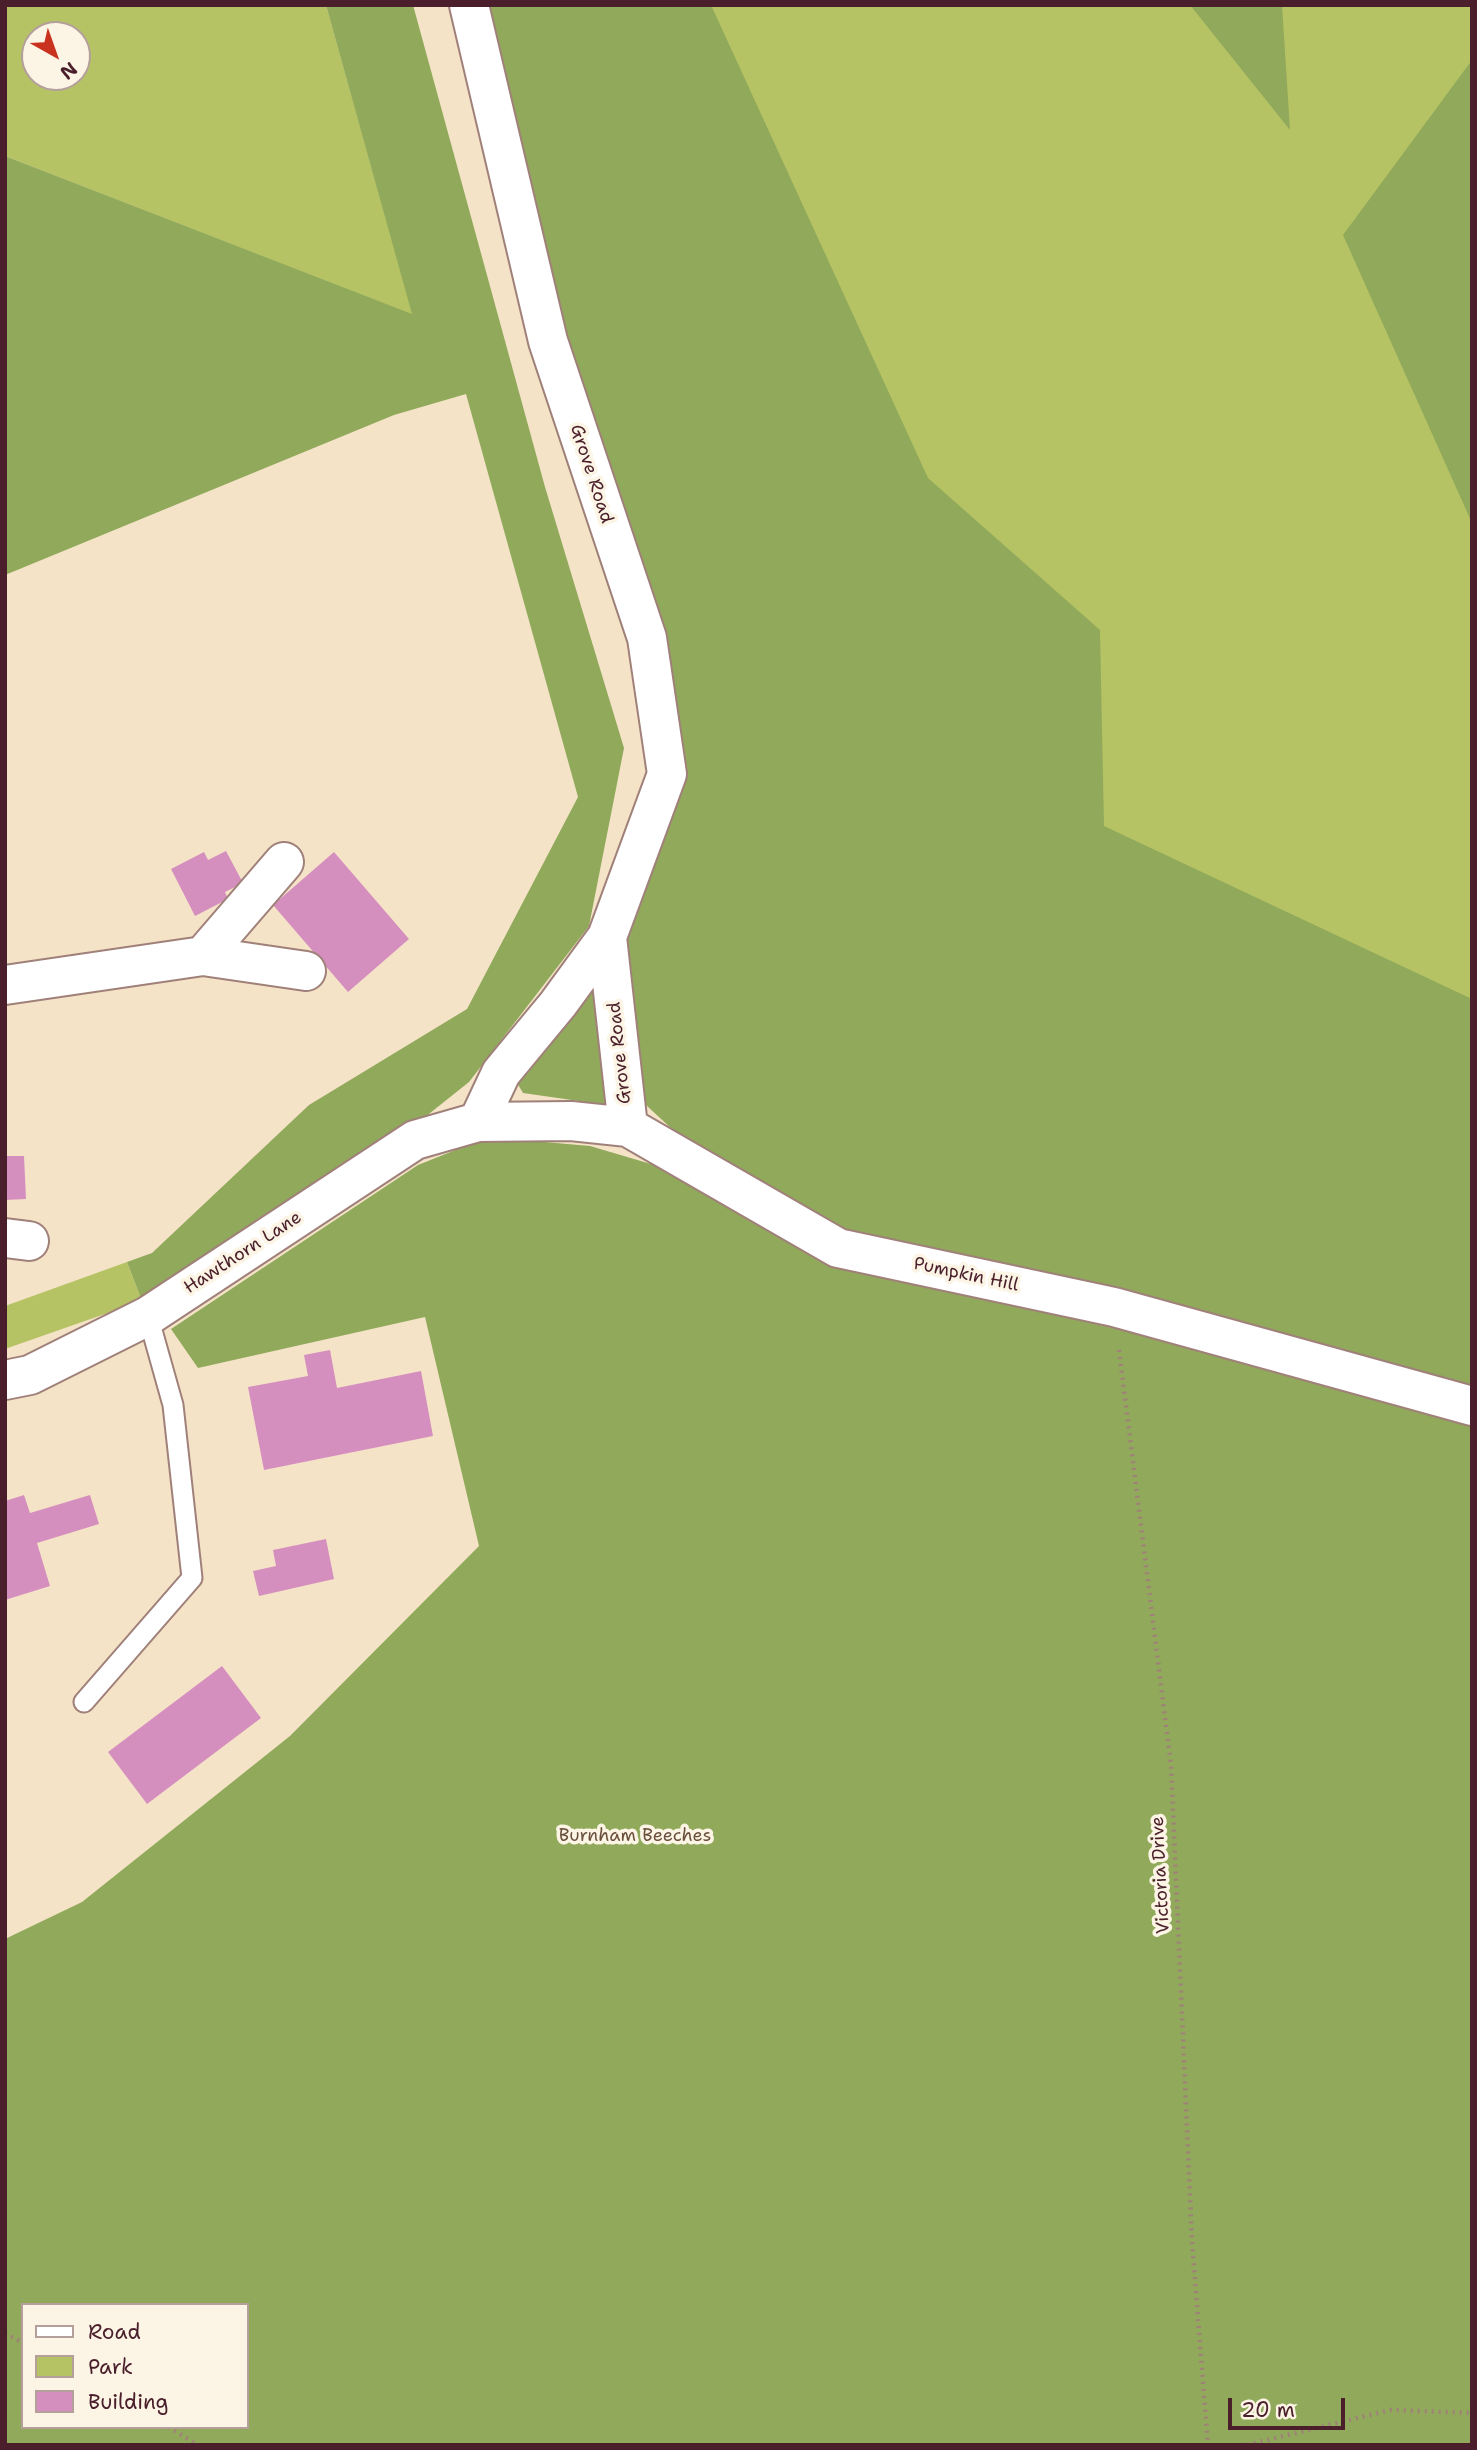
<!DOCTYPE html>
<html>
<head>
<meta charset="utf-8">
<style>
  body { margin:0 }
  #map { position:relative; width:1477px; height:2450px; overflow:hidden; background:#f5e3c8; font-family:"Shantell Sans",sans-serif }
  canvas { display:block }
  .frame { position:absolute; inset:0; border:7px solid #4a1f2b; pointer-events:none }
  .legend { position:absolute; left:21px; top:2303px; width:228px; height:126px; box-sizing:border-box; background:#fcf5e5; border:2px solid #b59f9b; margin:0; padding:9px 12px; list-style:none; font-size:21px; color:#4a1f2b }
  .legend li { display:flex; align-items:center; gap:14px; height:35px }
  .legend b { width:35px; border:2px solid #b59f9b }
  .north { position:absolute; left:21px; top:21px; width:70px; height:70px; box-sizing:border-box; background:#fcf5e5; border:2px solid #b59f9b; border-radius:50%; rotate:140deg; font-size:19px; font-weight:700; line-height:28px; text-align:center; color:#4a1f2b }
  .north::after { content:''; display:block; margin:auto; width:24px; height:32px; background:#c8321e; clip-path:polygon(50% 0,100% 100%,50% 72%,0 100%) }
  .scale { position:absolute; left:1228px; top:2398px; width:117px; height:32px; box-sizing:border-box; border:4px solid #4a1f2b; border-top:0; padding-left:9px; font-size:21px; line-height:24px; white-space:nowrap; color:#4a1f2b; -webkit-text-stroke:5px #fcf5e5; paint-order:stroke }
</style>
</head>
<body>
<div id="map">
<canvas width="1477" height="2450"></canvas>
<div class="frame"></div>
<ul class="legend">
<li><b style="height:9px;background:#fff"></b>Road</li>
<li><b style="height:19px;background:#b6c365"></b>Park</li>
<li><b style="height:19px;background:#d58fbe"></b>Building</li>
</ul>
<div class="north">N</div>
<div class="scale">20 m</div>
</div>
<script>
const ctx = document.querySelector('canvas').getContext('2d');
ctx.lineJoin = 'round';
function fill(path, color) { ctx.fillStyle = color; ctx.fill(path, 'evenodd'); }
function strokePath(path, color, width, dash) { ctx.strokeStyle = color; ctx.lineWidth = width; ctx.lineCap = dash ? 'butt' : 'round'; ctx.setLineDash(dash || []); ctx.stroke(path); }
function write(font, color, halo, rows, align = 'center') {
  ctx.font = font + ' "Shantell Sans",sans-serif'; ctx.lineWidth = 7; ctx.setLineDash([]); ctx.textBaseline = 'middle'; ctx.strokeStyle = halo; ctx.fillStyle = color; for (const [text, x, y, turn = 0] of rows) {
    ctx.save(); ctx.translate(x, y); ctx.rotate((+turn || 0) * Math.PI / 180); ctx.textAlign = isNaN(turn) ? turn : align; if (halo) ctx.strokeText(text, 0, 0); ctx.fillText(text, 0, 0); ctx.restore();
  }
}
fill(new Path2D(`
  M 5,5 L 326,5 L 413,315 L 5,156 ZM 35,35 L 77,35 L 77,77 L 35,77 Z
  M 466,5 L 1472,5 L 1472,1396 L 678,722 Z
  M 127,1262 L 142,1301 L 5,1349 L 5,1306 Z`), '#b6c365');
fill(new Path2D(`
  M 326,5 L 413,5 L 545,487 L 624,748 L 589,926 L 469,1082 L 410,1129 L 142,1301 L 127,1262 L 152,1253 L 309,1105 L 467,1009 L 578,797 L 466,394 L 394,415 L 5,575 L 5,156 L 412,314 Z
  M 466,5 L 711,5 L 928,478 L 1100,630 L 1104,826 L 1472,999 L 1472,1396 L 824,1223 L 711,1165 L 634,1094 L 619,948 L 678,722 Z
  M 1190,5 L 1282,5 L 1290,130 Z
  M 1472,60 L 1472,523 L 1343,235 Z
  M 595,977 L 614,1106 L 523,1093 L 513,1076 Z
  M 488,1137 L 590,1146 L 661,1167 L 817,1256 L 1232,1357 L 1472,1426 L 1472,2445 L 5,2445 L 5,1939 L 82,1902 L 290,1736 L 479,1546 L 425,1317 L 198,1368 L 171,1329 L 418,1165 ZM 23,2305 L 247,2305 L 247,2427 L 23,2427 Z`), '#90a95a');
fill(new Path2D(`
  M 226,851 L 243,883 L 225,892 L 228,899 L 195,916 L 171,869 L 204,852 L 208,860 Z
  M 334,852 L 409,939 L 348,992 L 273,905 Z
  M 5,1156 L 24,1156 L 26,1199 L 5,1200 Z
  M 330,1350 L 337,1388 L 421,1371 L 433,1436 L 264,1470 L 248,1387 L 308,1376 L 304,1355 Z
  M 24,1495 L 30,1513 L 90,1495 L 99,1524 L 37,1543 L 50,1586 L 5,1600 L 5,1501 Z
  M 326,1539 L 334,1579 L 259,1596 L 253,1571 L 276,1566 L 273,1550 Z
  M 222,1666 L 261,1718 L 147,1804 L 108,1752 Z`), '#d58fbe');
const service = new Path2D(`
  M 84,1702 L 192,1578 L 173,1405 L 148,1316`);
const minor = new Path2D(`
  M 469,5 L 548,341 L 647,638 L 667,774 L 607,937 L 558,1004 L 501,1073 L 478,1122
  M 284,862 L 203,956 L 306,971
  M 607,937 L 628,1127
  M 5,985 L 203,956
  M 5,1238 L 29,1241
  M 5,1380 L 30,1375 L 148,1316 L 415,1140 L 478,1122 L 571,1121 L 628,1127 L 838,1248 L 1114,1307 L 1472,1406`);
strokePath(service, '#a0817a', 23);
strokePath(minor, '#a0817a', 42);
strokePath(new Path2D(`
  M 1119,1350 L 1171,1765 L 1192,2242 L 1208,2445
  M 5,2333 L 23,2343
  M 168,2427 L 198,2445
  M 1247,2445 L 1390,2410 L 1472,2413`), '#a0817a', 4.5, [2, 5]);
strokePath(service, '#fff', 19);
strokePath(minor, '#fff', 38);
write('18px', '#4a1f2b', '#fcf5e5', [
  ["Grove Road",591,474,72],
  ["Grove Road",620,1053,-96],
  ["Hawthorn Lane",243,1253,-33],
  ["Pumpkin Hill",966,1275,12],
  ["Victoria Drive",1161,1875,-93]
]);
write('18px', '#6a503c', '#fcf5e5', [
  ["Burnham Beeches",635,1836]
]);
</script>
</body>
</html>
